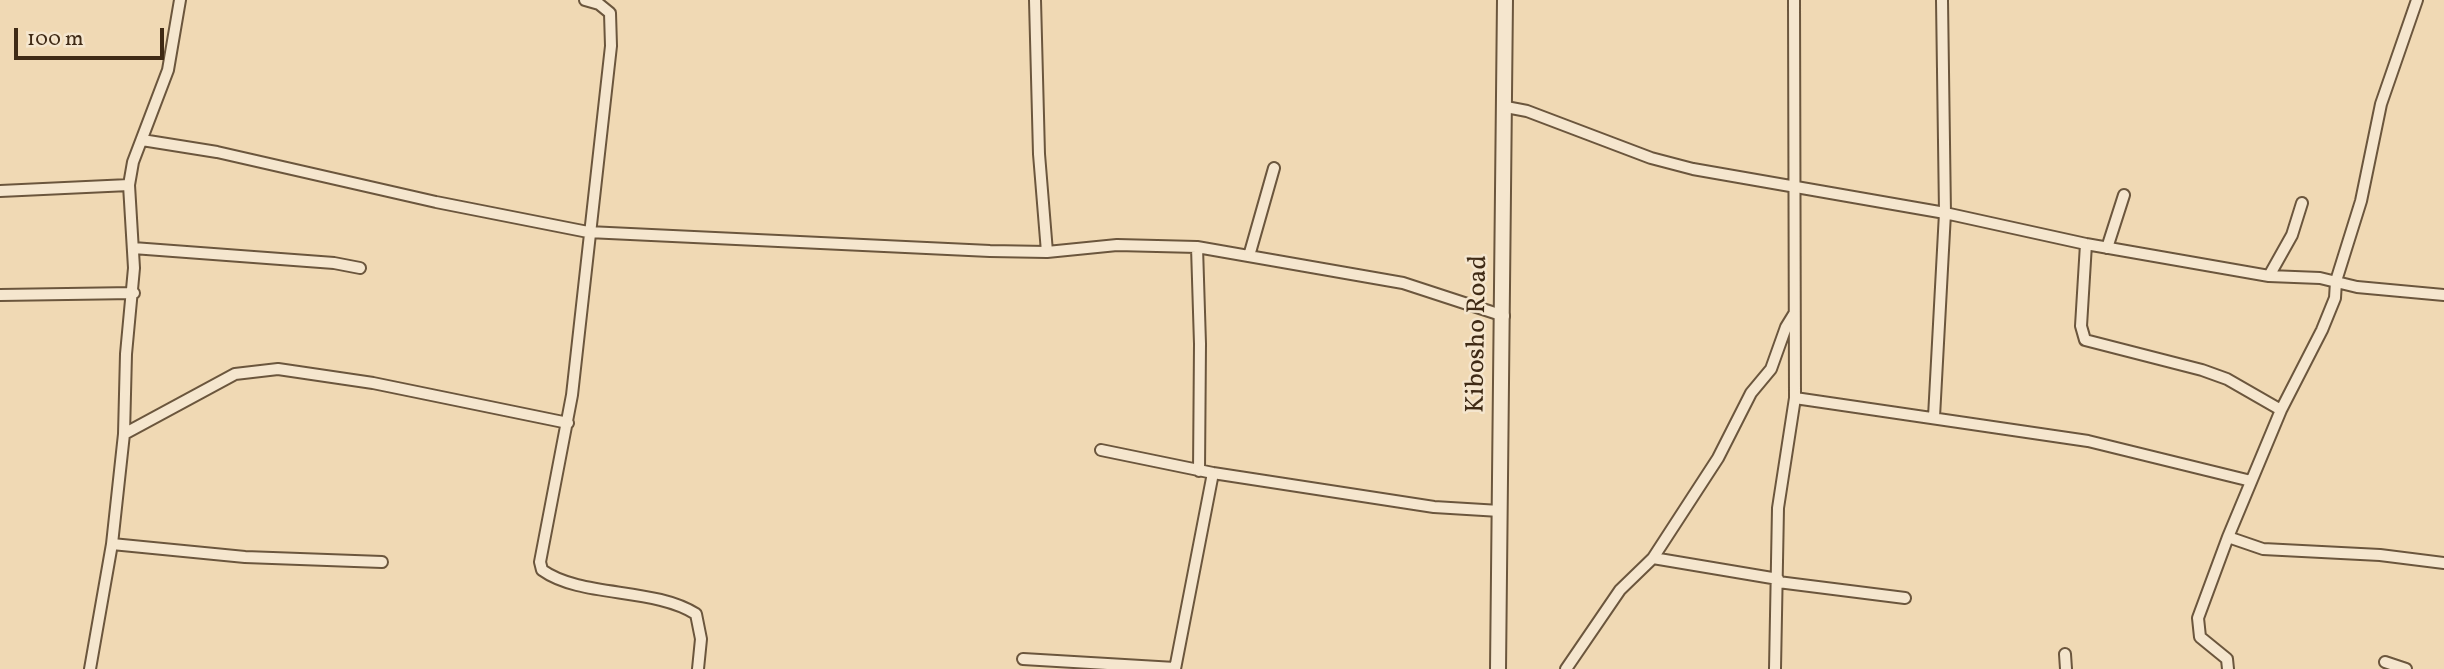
<!DOCTYPE html>
<html>
<head>
<meta charset="utf-8">
<style>
  body { margin:0 }
  #map { position:relative; width:2444px; height:669px; overflow:hidden; background:#f0d9b4; font-family:Vollkorn,serif }
  canvas { display:block }
  .scale { position:absolute; left:14px; top:28px; width:150px; height:32px; box-sizing:border-box; border:4px solid #3f2a15; border-top:0; padding-left:9px; font-size:21px; line-height:24px; white-space:nowrap; color:#3f2a15; -webkit-text-stroke:5px #f5e6ce; paint-order:stroke }
</style>
</head>
<body>
<div id="map">
<canvas width="2444" height="669"></canvas>
<div class="scale">100 m</div>
</div>
<script>
const ctx = document.querySelector('canvas').getContext('2d');
ctx.lineJoin = 'round';
function strokePath(path, color, width, dash) { ctx.strokeStyle = color; ctx.lineWidth = width; ctx.lineCap = dash ? 'butt' : 'round'; ctx.setLineDash(dash || []); ctx.stroke(path); }
function write(font, color, halo, rows, align = 'center') {
  ctx.font = font + ' Vollkorn,serif'; ctx.lineWidth = 5; ctx.setLineDash([]); ctx.textBaseline = 'middle'; ctx.strokeStyle = halo; ctx.fillStyle = color; for (const [text, x, y, turn = 0] of rows) {
    ctx.save(); ctx.translate(x, y); ctx.rotate((+turn || 0) * Math.PI / 180); ctx.textAlign = isNaN(turn) ? turn : align; if (halo) ctx.strokeText(text, 0, 0); ctx.fillText(text, 0, 0); ctx.restore();
  }
}
const minor = new Path2D(`
  M 585,0 L 599,4 L 610,13 L 611,46 L 572,395 L 540,562 L 542,570 C 581,598 654,587 696,614 L 701,639 L 698,669
  M 1035,0 L 1039,154 L 1047,252
  M 1506,107 L 1527,111 L 1651,158 L 1693,169 L 1945,213 L 2086,244 L 2269,276 L 2320,278 L 2357,287 L 2444,295
  M 142,140 L 217,152 L 436,202 L 588,232 L 990,251 L 1047,252 L 1117,245 L 1197,247 L 1403,283 L 1504,316
  M 0,191 L 129,185
  M 2086,244 L 2081,326 L 2085,340 L 2202,370 L 2227,379 L 2281,410
  M 1197,247 L 1200,344 L 1199,471
  M 133,248 L 334,263 L 360,268
  M 2107,248 L 2124,195
  M 1249,256 L 1274,168
  M 2269,276 L 2292,235 L 2302,203
  M 0,295 L 134,293
  M 1795,398 L 2088,441 L 2251,481
  M 1934,417 L 1945,213 L 1942,0
  M 124,434 L 235,374 L 278,369 L 373,383 L 568,423
  M 1101,450 L 1213,473 L 1434,507 L 1500,511
  M 2228,537 L 2263,549 L 2380,555 L 2444,563
  M 112,544 L 245,557 L 382,562
  M 1653,558 L 1778,579
  M 1778,582 L 1905,598
  M 2065,654 L 2066,669
  M 1023,659 L 1175,668
  M 2385,662 L 2406,669
  M 90,669 L 112,544 L 124,434 L 126,354 L 134,268 L 129,185 L 133,162 L 168,70 L 180,0
  M 1175,669 L 1213,473
  M 1566,669 L 1620,590 L 1653,558 L 1718,458 L 1751,393 L 1771,369 L 1786,327 L 1794,314
  M 1775,669 L 1778,508 L 1795,398 L 1794,0
  M 2228,669 L 2227,659 L 2200,637 L 2198,618 L 2228,537 L 2281,410 L 2322,330 L 2335,298 L 2336,281 L 2361,201 L 2381,104 L 2417,0`);
const tertiary = new Path2D(`
  M 1498,669 L 1505,0`);
strokePath(minor, '#6b563d', 14);
strokePath(tertiary, '#6b563d', 18);
strokePath(minor, '#f5e6ce', 10);
strokePath(tertiary, '#f5e6ce', 14);
write('26px', '#3f2a15', '#f5e6ce', [
  ["Kibosho Road",1479,334,-89]
]);
</script>
</body>
</html>
